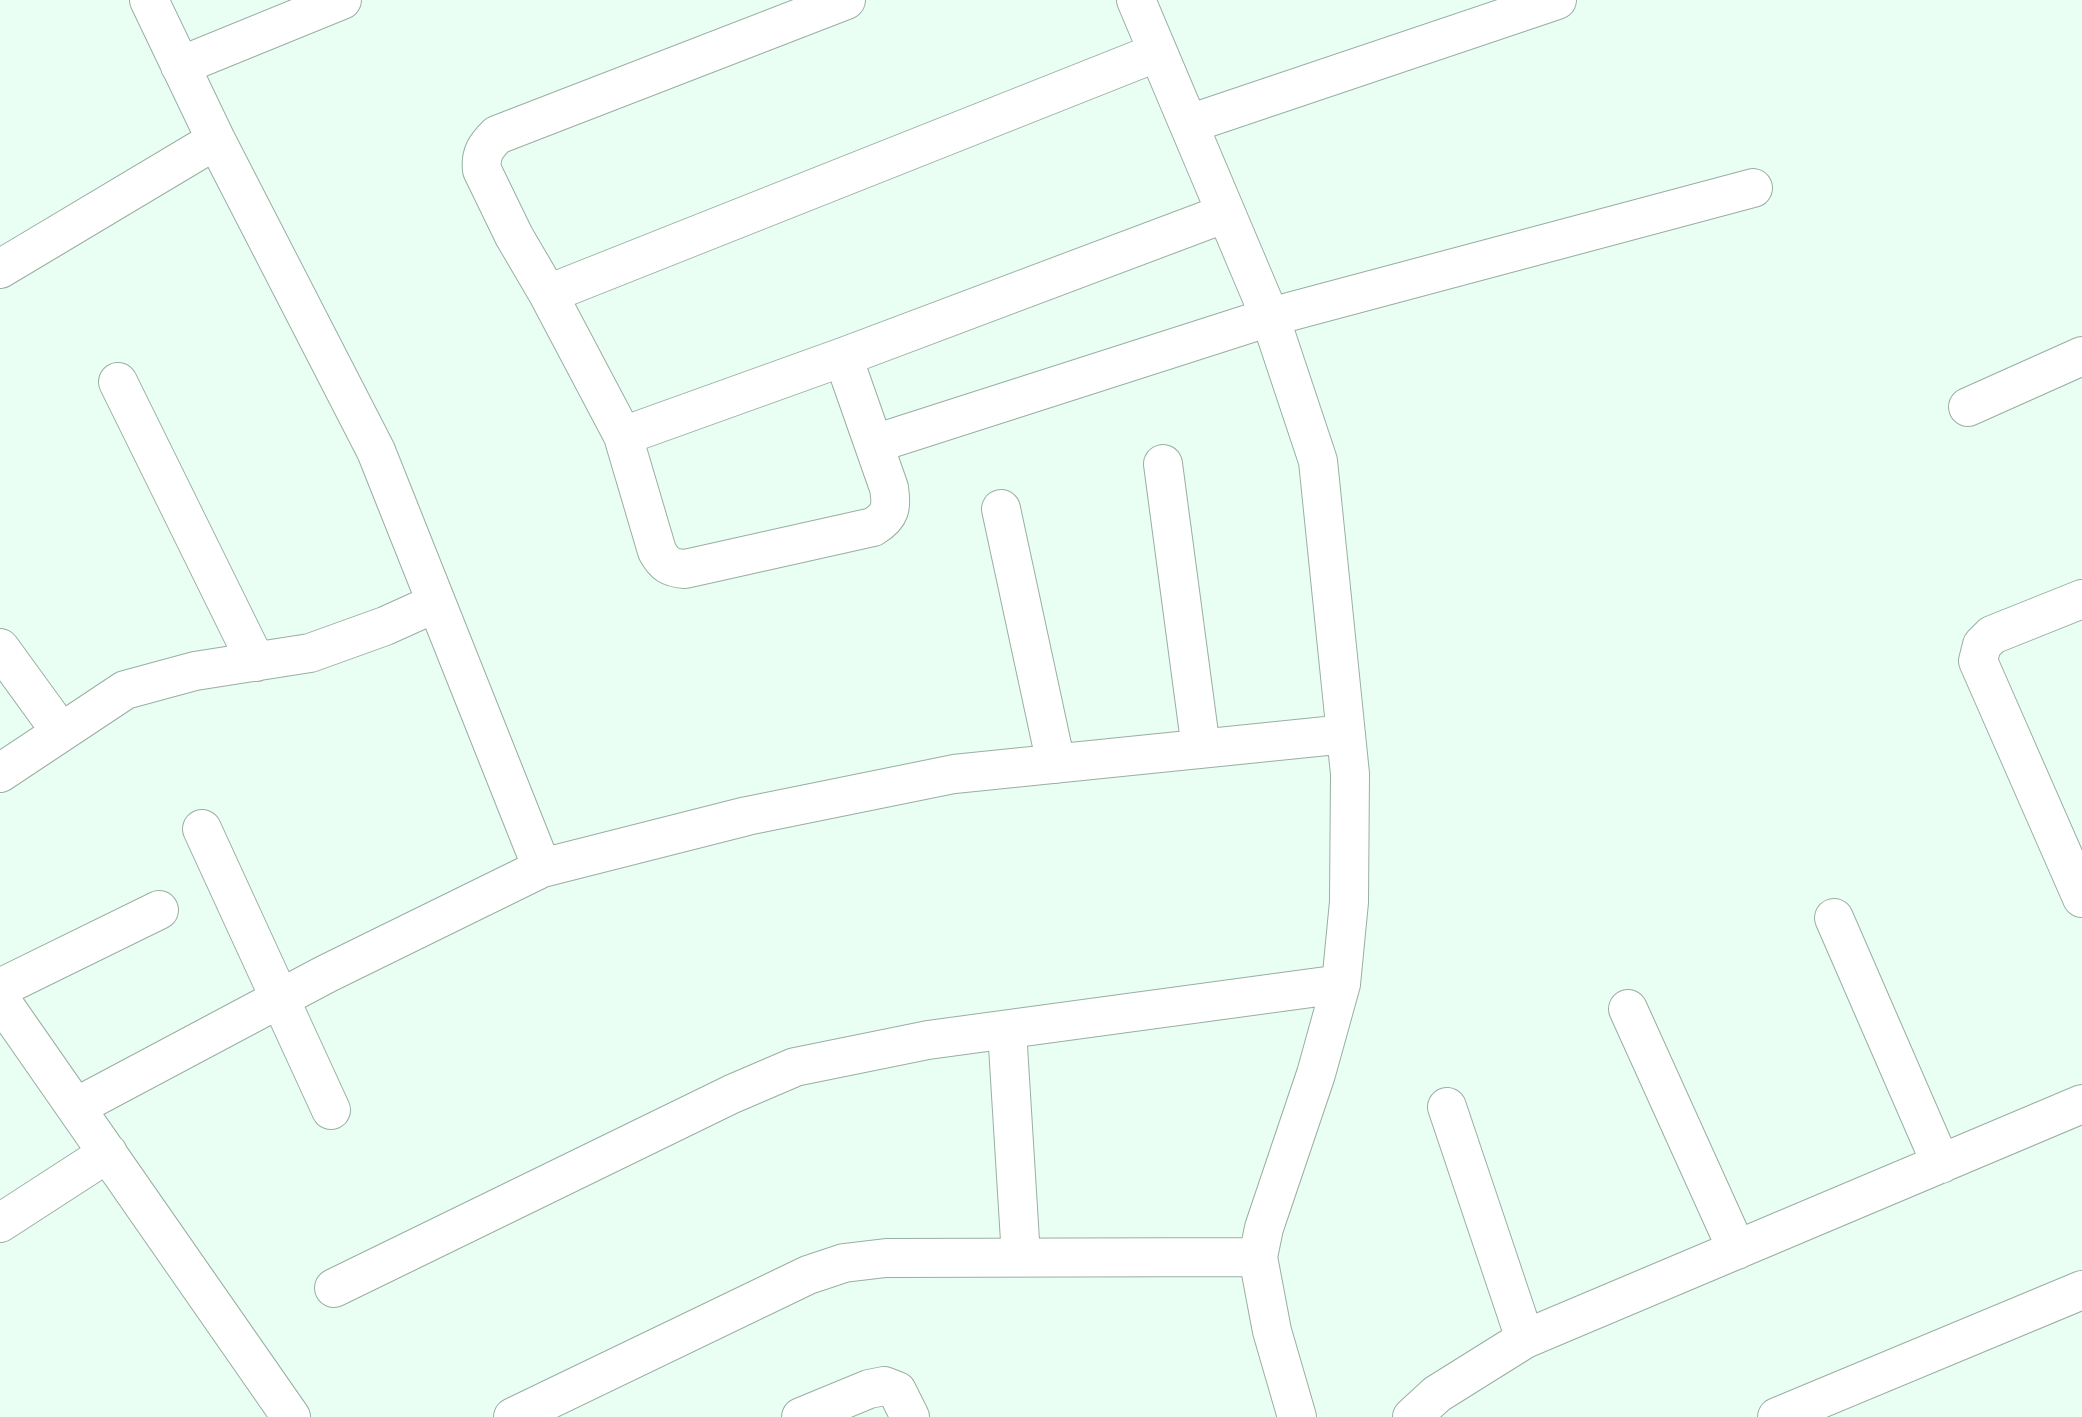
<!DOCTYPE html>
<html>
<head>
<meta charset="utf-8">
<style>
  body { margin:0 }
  canvas { display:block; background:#e9fff3 }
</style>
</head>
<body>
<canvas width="2082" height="1417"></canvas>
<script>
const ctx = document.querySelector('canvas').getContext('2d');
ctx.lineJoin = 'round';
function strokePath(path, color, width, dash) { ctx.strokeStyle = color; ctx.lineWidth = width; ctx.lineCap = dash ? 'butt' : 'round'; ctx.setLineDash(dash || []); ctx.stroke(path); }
const minor = new Path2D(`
  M 149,0 L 216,140
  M 1136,0 L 1270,317 L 1318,461 L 1350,774 L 1349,902 L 1341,984 L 1316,1074 L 1264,1228 L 1258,1257 L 1272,1331 L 1297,1417
  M 180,66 L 342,0
  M 1189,124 L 1557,0
  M 0,269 L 216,140 L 376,451 L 542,868 L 326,974 L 76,1107
  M 548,294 L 1158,52
  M 843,357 L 889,488 C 892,507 891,516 873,527 L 685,569 C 670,568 664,564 657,551 L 623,436 L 548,294 L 514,236 L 482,170 C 480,154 486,146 497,135 L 846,0
  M 118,382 L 256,662
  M 1968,407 L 2082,356
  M 623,436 L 843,357 L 1226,213
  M 874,444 L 1270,317 L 1753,188
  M 1163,464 L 1201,749
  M 1001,509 L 1056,764
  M 2082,599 L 1992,635 L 1982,645 L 1978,661 L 2082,898
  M 0,648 L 61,732
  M 0,773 L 125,690 L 195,671 L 310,653 L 385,626 L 436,603
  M 202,829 L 331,1110
  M 542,868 L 747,816 L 954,774 L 1346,734
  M 1834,918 L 1941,1164
  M 0,988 L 159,910
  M 0,999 L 291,1417
  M 1628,1009 L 1737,1250
  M 1007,1030 L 1021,1257
  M 1447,1107 L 1525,1339
  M 0,1223 L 108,1153
  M 334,1288 L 732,1094 L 795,1067 L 928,1040 L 1341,984
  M 513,1417 L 808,1275 L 844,1263 L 886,1258 L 1258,1257
  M 801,1417 L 869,1389 L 884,1386 L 897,1391 L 910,1417
  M 1412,1417 L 1437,1394 L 1525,1339 L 2082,1104
  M 1777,1417 L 2082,1290`);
strokePath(minor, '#9aaea3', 40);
strokePath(minor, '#fff', 38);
</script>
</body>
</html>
